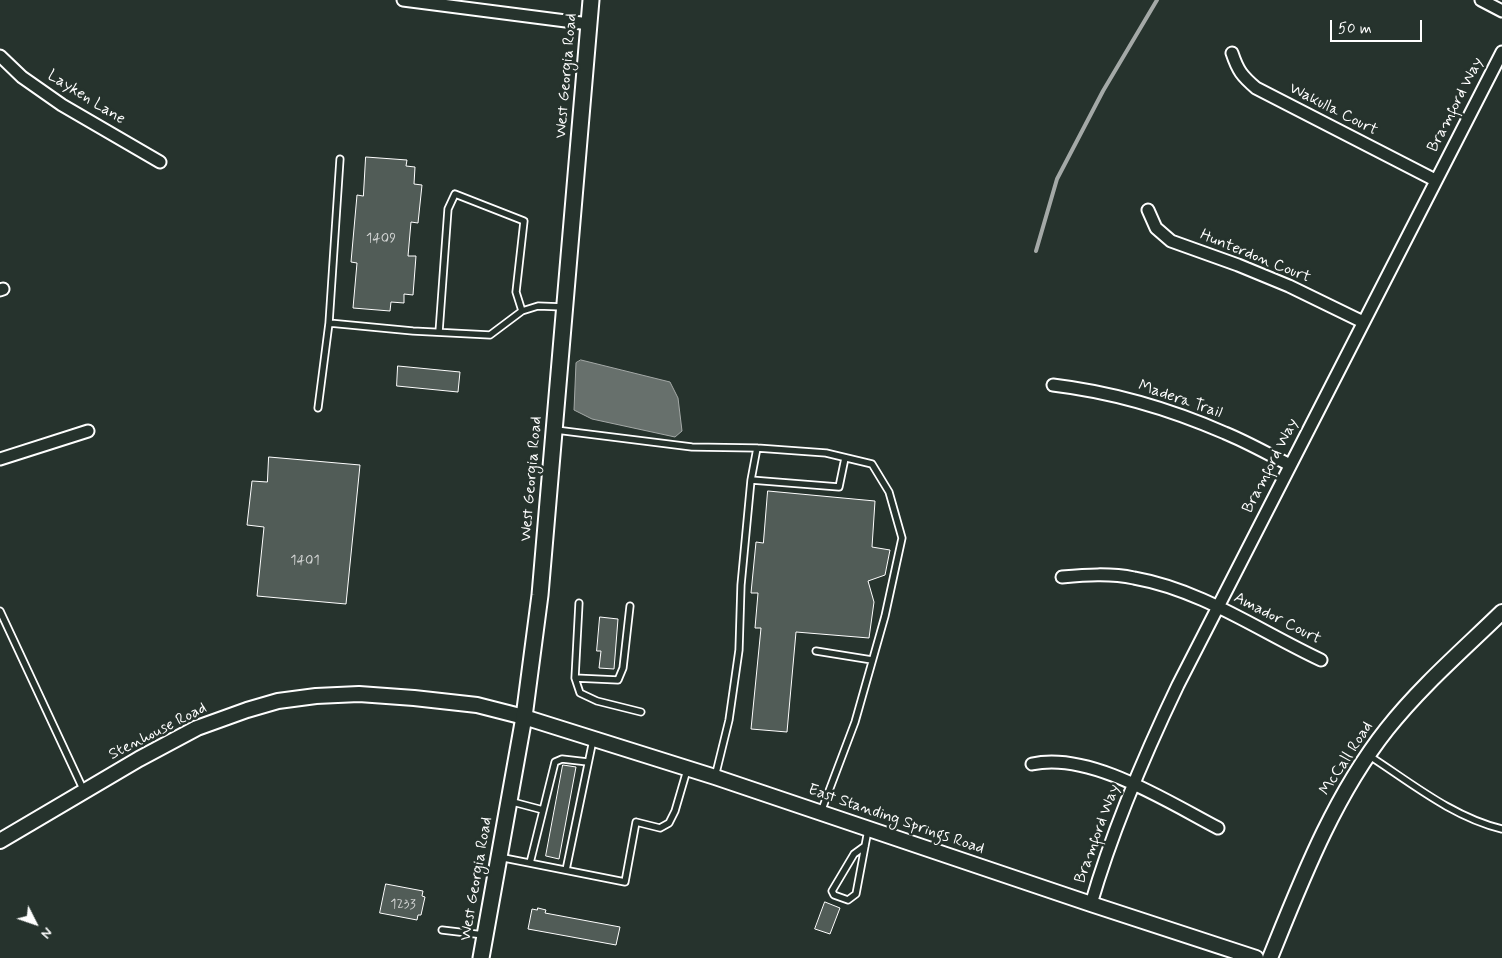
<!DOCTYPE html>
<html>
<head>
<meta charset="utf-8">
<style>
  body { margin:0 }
  #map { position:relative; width:1502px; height:958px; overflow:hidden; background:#26332d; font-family:Mynerve,sans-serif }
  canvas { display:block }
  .north { position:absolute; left:10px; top:898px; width:50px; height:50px; -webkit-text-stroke:4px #26332d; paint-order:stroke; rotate:131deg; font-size:14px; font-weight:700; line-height:20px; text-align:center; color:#fff }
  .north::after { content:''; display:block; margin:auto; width:18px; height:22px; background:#fff; clip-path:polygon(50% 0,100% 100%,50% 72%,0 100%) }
  .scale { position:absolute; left:1330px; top:20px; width:92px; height:22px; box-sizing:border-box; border:2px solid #fff; border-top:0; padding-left:6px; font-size:15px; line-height:18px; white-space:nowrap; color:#fff; -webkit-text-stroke:4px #26332d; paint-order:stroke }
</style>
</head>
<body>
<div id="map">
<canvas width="1502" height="958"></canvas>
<div class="north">N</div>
<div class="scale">50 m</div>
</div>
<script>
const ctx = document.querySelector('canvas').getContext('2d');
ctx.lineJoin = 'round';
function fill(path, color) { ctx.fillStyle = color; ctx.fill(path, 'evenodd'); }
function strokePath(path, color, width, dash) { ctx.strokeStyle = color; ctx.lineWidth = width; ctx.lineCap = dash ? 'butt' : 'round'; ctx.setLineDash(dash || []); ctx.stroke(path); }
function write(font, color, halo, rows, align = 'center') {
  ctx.font = font + ' Mynerve,sans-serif'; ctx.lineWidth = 5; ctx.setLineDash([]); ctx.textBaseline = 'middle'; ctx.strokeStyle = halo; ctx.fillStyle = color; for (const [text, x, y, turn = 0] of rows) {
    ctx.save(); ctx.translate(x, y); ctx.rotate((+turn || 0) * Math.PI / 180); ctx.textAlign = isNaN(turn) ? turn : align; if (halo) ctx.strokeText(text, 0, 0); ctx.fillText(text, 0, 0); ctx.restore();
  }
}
const water = new Path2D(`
  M 581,360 L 670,382 L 678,398 L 682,431 L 675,437 L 592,419 L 574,410 L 576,363 Z`);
fill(water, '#67706c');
strokePath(water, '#a4a9a7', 1);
strokePath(new Path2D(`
  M 1036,251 L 1057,179 L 1103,91 L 1157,0`), '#a4a9a7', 4);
const building = new Path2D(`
  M 366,157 L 407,160 L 406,166 L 415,167 L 414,184 L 422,185 L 418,223 L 411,222 L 408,256 L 416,256 L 413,295 L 404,294 L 404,303 L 391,302 L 390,311 L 353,308 L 357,263 L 351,262 L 357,195 L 363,196 Z
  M 398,366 L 460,372 L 458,392 L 397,386 Z
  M 269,457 L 360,465 L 346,604 L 257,596 L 264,527 L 247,525 L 252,481 L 267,482 Z
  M 768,491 L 875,501 L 872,547 L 890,550 L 885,575 L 868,581 L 874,602 L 869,638 L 796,632 L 787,732 L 751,729 L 761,628 L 755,628 L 758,593 L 751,593 L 756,542 L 763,543 Z
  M 600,617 L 618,619 L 614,669 L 599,668 L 601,651 L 597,651 Z
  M 563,765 L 576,767 L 559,859 L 546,856 Z
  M 386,884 L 423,891 L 422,896 L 425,897 L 421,915 L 418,915 L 417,920 L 380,913 Z
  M 825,902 L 840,908 L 830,934 L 815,929 Z
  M 538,908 L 546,910 L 545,913 L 620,927 L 616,945 L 528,929 L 532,909 L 537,910 Z`);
fill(building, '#515c57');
strokePath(building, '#fff', 1);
const service = new Path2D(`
  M 329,323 L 340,159
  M 439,332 L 448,209 L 455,194 L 524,221 L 516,292 L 522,311
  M 318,408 L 329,323 L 413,331 L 490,335 L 522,311 L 538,306 L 564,307
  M 556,430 L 692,447 L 757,448 L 826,453 L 872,464 L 889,492 L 902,538 L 885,616 L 855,722 L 821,812
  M 751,480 L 839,487 L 845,458
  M 579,603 L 575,678 L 580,693 L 597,701 L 641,712
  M 0,611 L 84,791
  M 816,651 L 872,660
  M 575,678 L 618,680 L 623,668 L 630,606
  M 1368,755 C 1410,782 1452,817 1502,829
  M 715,777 L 729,720 L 739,650 L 741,585 L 751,480 L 757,448
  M 509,801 L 543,810
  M 865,846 L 854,854 L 832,891 L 834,895 L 848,900 L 856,894 L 868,830
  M 499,857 L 625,882 L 636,822 L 660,828 L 669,823 L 675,811 L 687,770
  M 530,863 L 555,762 L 562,759 L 588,762
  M 566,870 L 593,740
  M 442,930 L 484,935`);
const minor = new Path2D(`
  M 403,0 L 589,24
  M 1481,0 L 1502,11
  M 1232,53 C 1238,71 1242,76 1256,88 L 1435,180
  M 0,56 L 22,77 L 62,105 L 160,162
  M 1148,210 L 1156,228 L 1171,241 L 1238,265 L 1289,286 L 1363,322
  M 0,290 L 3,289
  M 1053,385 C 1112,392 1170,409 1225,433 C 1247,442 1268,454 1290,465
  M 0,459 L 88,431
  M 1062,577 C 1085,575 1110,573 1134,578 C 1202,590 1259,631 1321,660
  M 1032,764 C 1090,751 1168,802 1218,828
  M 1091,904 C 1113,828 1144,756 1178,685 L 1502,52`);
const tertiary = new Path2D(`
  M 0,841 L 139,759 L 197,728 L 247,710 L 278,701 L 316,696 L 359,694 L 414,698 L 477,705 L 524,717 L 715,777 L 1091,904 L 1256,958
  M 1270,958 C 1302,879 1334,796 1387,729 C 1421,686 1463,650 1502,612`);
const secondary = new Path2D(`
  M 481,958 L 524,717 L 540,595 L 591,0`);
strokePath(service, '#fff', 9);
strokePath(minor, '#fff', 15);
strokePath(tertiary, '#fff', 18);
strokePath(secondary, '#fff', 19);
strokePath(service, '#26332d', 5.5);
strokePath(minor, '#26332d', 11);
strokePath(tertiary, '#26332d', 14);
strokePath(secondary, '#26332d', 15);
write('14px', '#d4d6d5', null, [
  ["1409",381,239],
  ["1401",305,561],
  ["1233",403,905]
]);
write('16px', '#fff', '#26332d', [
  ["West Georgia Road",567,76,-85],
  ["Layken Lane",86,98,32],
  ["Bramford Way",1456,105,-63],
  ["Wakulla Court",1333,110,27],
  ["Hunterdon Court",1255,257,22],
  ["Madera Trail",1180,400,19],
  ["Bramford Way",1271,466,-63],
  ["West Georgia Road",532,479,-85],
  ["Amador Court",1277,619,27],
  ["Stenhouse Road",158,732,-27],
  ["McCall Road",1347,759,-57],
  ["East Standing Springs Road",896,820,19],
  ["Bramford Way",1098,834,-70],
  ["West Georgia Road",477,879,-80]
]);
</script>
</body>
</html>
